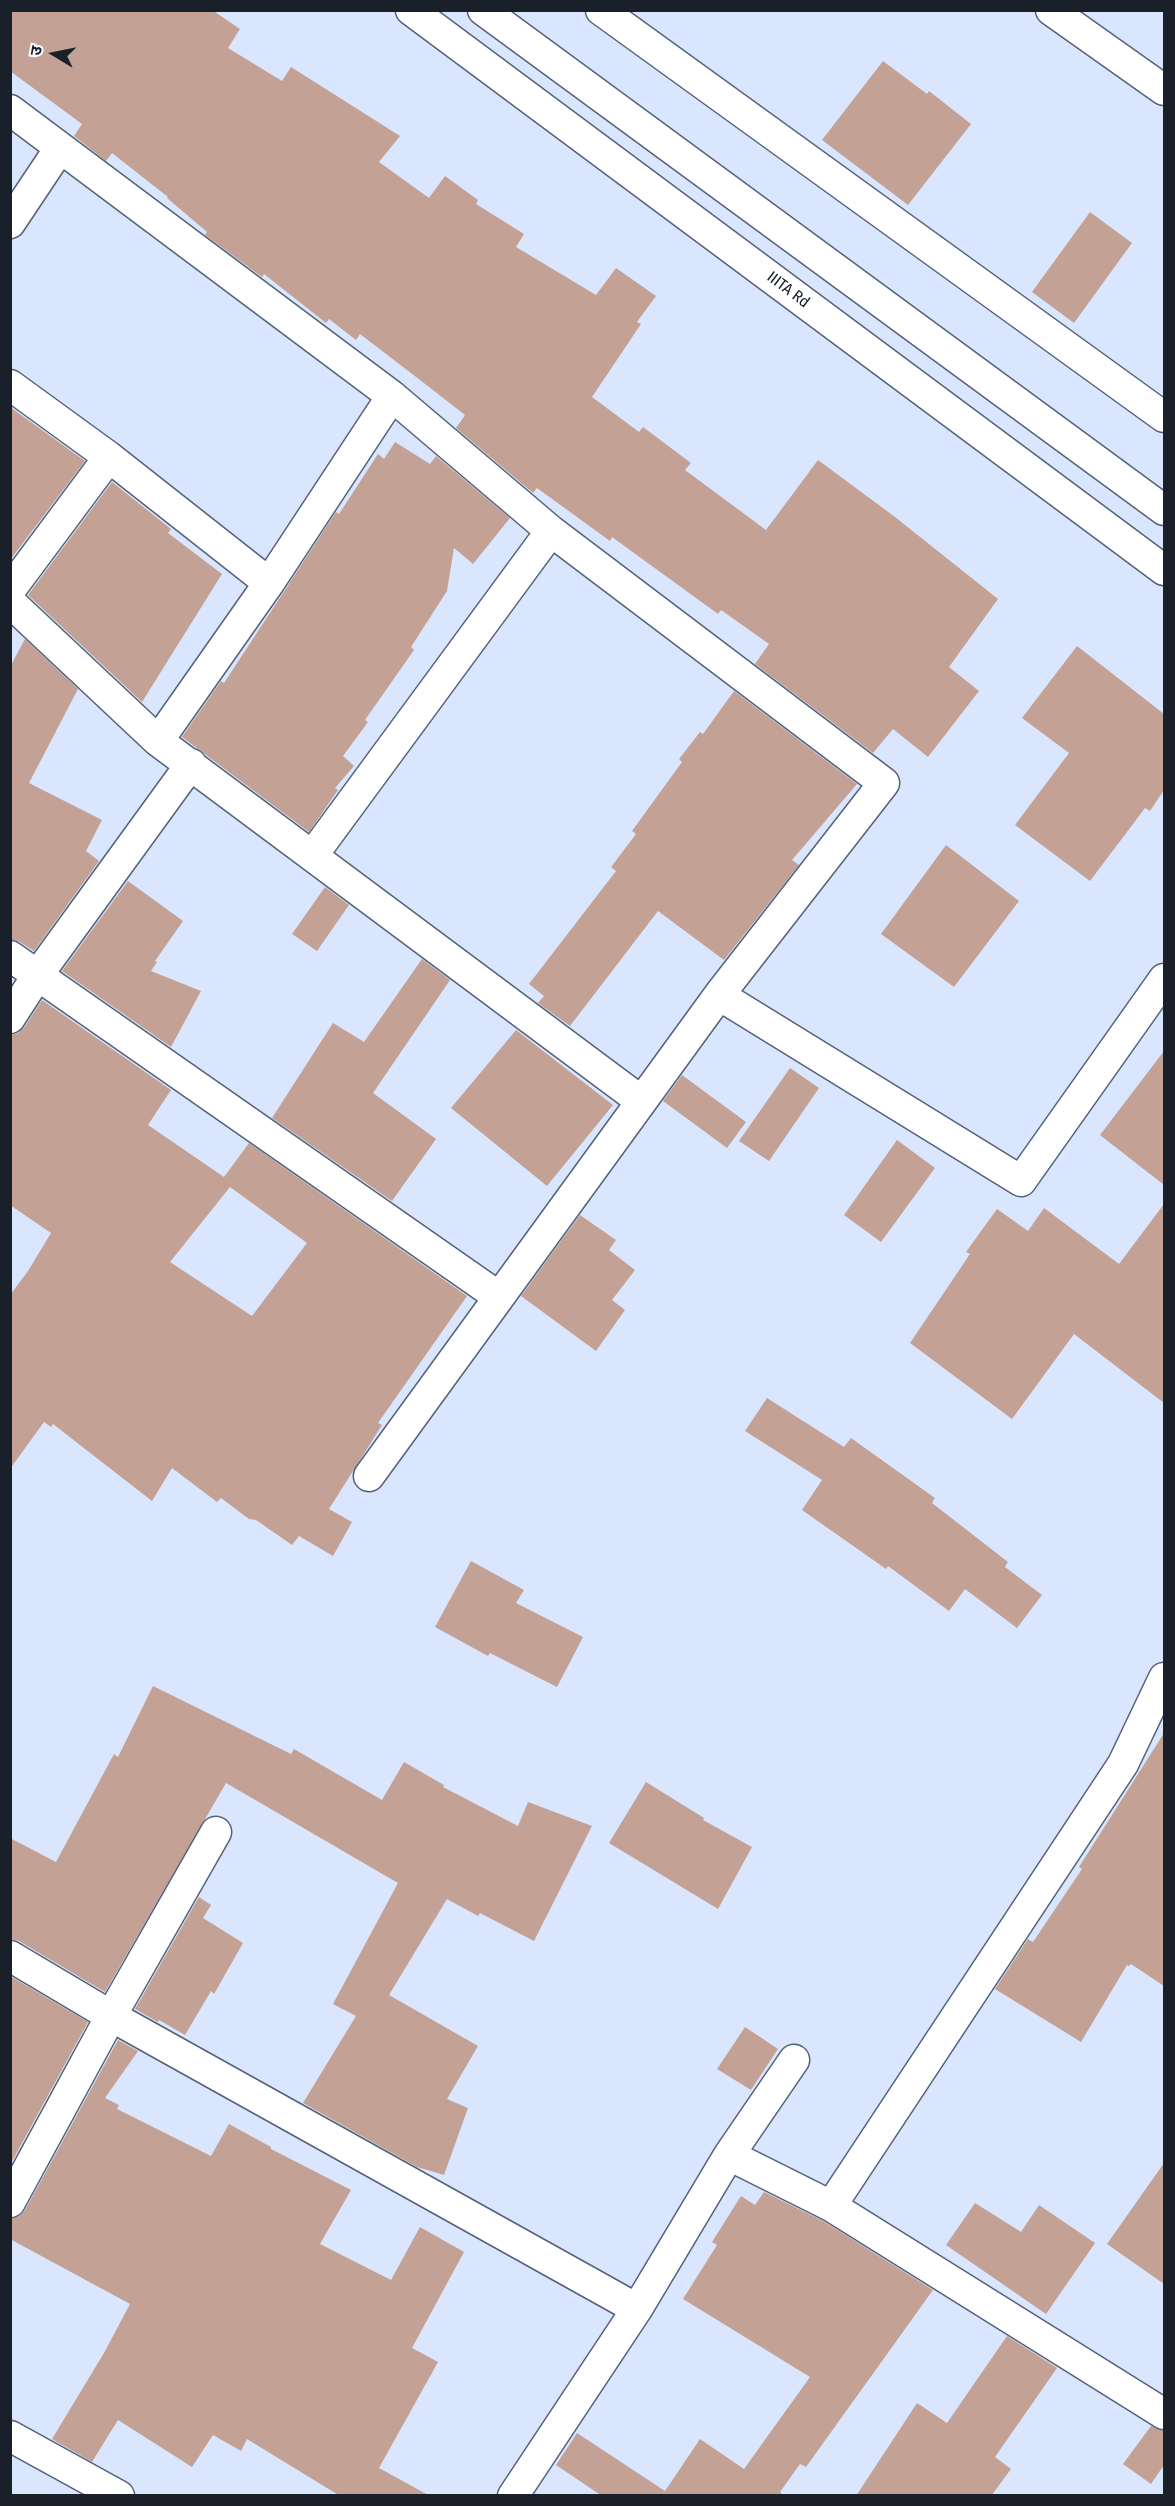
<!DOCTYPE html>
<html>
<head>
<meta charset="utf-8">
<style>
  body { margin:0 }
  #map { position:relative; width:1175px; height:2506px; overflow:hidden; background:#d9e6fd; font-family:"Fira Sans Condensed","Noto Sans Devanagari",sans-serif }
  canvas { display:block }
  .frame { position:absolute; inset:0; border:12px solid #1a202a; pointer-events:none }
  .north { position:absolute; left:24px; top:24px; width:60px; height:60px; -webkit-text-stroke:4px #fff; paint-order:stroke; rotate:280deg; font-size:16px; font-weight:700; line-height:24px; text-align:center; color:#1a202a }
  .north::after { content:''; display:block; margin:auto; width:21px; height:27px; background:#1a202a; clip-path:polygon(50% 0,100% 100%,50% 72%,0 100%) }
</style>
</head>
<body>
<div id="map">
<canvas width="1175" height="2506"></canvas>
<div class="frame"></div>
<div class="north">उ</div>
</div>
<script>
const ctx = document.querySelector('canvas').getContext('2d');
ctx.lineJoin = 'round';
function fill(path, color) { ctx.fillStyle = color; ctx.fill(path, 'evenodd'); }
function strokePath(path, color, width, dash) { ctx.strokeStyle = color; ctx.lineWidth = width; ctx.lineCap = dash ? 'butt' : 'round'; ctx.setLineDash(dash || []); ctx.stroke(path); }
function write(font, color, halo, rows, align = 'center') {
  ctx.font = font + ' "Fira Sans Condensed",sans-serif'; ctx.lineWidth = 4.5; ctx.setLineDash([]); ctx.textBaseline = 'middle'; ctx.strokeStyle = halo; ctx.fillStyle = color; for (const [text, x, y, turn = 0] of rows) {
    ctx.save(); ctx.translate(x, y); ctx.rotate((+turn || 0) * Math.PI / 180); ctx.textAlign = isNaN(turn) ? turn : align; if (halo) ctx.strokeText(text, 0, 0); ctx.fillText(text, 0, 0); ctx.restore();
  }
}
fill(new Path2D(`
  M 10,10 L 212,10 L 240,29 L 228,48 L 282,81 L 291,67 L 400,136 L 379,162 L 429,198 L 445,176 L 478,200 L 476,204 L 524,234 L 516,247 L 596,295 L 616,268 L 656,296 L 637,322 L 641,324 L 592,397 L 639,432 L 643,427 L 691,463 L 685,470 L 766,530 L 818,460 L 895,517 L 998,599 L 949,667 L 979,691 L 928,757 L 893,729 L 873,753 L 755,664 L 769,644 L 721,610 L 718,614 L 612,537 L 610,541 L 537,488 L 533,493 L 456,428 L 465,415 L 420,380 L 360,334 L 356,340 L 329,319 L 326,323 L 264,274 L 262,277 L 205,235 L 207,232 L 167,198 L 168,197 L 112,153 L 106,161 L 74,136 L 82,124 L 10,71 Z
  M 883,61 L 927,94 L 929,91 L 971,124 L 908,205 L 822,140 Z
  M 1090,212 L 1132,243 L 1074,323 L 1032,292 Z
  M 10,407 L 85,461 L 10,560 Z
  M 395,442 L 430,464 L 436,456 L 510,518 L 473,564 L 454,548 L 447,591 L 411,647 L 414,650 L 365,720 L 368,722 L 343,756 L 354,766 L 335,788 L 338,790 L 309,832 L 182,737 L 221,681 L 224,683 L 336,512 L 339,514 L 378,454 L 384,459 Z
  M 112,482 L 171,529 L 168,533 L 222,574 L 142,702 L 28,595 Z
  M 25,639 L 78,689 L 29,783 L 102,820 L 86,851 L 99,861 L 34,951 L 20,942 L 10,939 L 10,667 Z
  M 1077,646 L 1164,714 L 1164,790 L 1150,811 L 1145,808 L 1090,881 L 1015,825 L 1069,753 L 1022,718 Z
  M 734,691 L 857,784 L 792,860 L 799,865 L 724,960 L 658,911 L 570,1026 L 538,1003 L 544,996 L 529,984 L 616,871 L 611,867 L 636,834 L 632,831 L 682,762 L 679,759 L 700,732 L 703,734 Z
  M 946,845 L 1019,901 L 954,987 L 881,934 Z
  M 128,881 L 183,921 L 155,961 L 157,962 L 151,971 L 201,991 L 171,1047 L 62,971 Z
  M 325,887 L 349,905 L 317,951 L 292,934 Z
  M 422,959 L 450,980 L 373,1093 L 436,1139 L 392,1201 L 272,1118 L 333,1023 L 364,1042 Z
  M 42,1000 L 171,1090 L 148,1125 L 224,1177 L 249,1143 L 467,1296 L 378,1423 L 382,1425 L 329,1509 L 352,1522 L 333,1556 L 299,1536 L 292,1545 L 256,1520 L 249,1519 L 221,1498 L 217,1502 L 172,1468 L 152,1501 L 53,1424 L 51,1427 L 44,1422 L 10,1469 L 10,1295 L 28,1271 L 51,1233 L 10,1205 L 10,1035 L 18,1033 L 24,1028 ZM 230,1187 L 307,1243 L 252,1316 L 170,1262 Z
  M 516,1030 L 613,1105 L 547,1186 L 451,1108 Z
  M 1164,1051 L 1164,1185 L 1100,1135 Z
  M 790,1068 L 819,1088 L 769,1161 L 739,1141 Z
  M 682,1075 L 746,1122 L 727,1148 L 663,1101 Z
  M 897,1140 L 935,1168 L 881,1242 L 844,1215 Z
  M 1164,1204 L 1164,1403 L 1074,1334 L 1012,1419 L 910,1343 L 970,1254 L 966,1252 L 997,1209 L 1028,1231 L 1044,1208 L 1119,1264 Z
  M 580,1215 L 616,1240 L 609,1250 L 635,1270 L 612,1300 L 625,1310 L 596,1351 L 521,1296 Z
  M 767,1398 L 844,1447 L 851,1438 L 935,1498 L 932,1503 L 1008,1562 L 1005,1567 L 1042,1595 L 1017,1628 L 965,1589 L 949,1611 L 888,1566 L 886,1569 L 802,1510 L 822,1480 L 745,1431 Z
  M 471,1561 L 524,1590 L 516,1603 L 583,1637 L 557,1687 L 490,1653 L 488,1656 L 435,1627 Z
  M 153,1686 L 291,1754 L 294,1749 L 382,1800 L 404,1762 L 444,1785 L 443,1787 L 518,1826 L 528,1802 L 592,1826 L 534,1941 L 480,1913 L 478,1916 L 447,1899 L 389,1995 L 478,2046 L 447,2099 L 468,2108 L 444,2175 L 417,2167 L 303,2103 L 356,2016 L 333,2004 L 398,1883 L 226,1783 L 105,1992 L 19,1941 L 10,1939 L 10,1838 L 56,1862 L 114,1754 L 118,1757 Z
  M 1164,1733 L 1164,1986 L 1131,1964 L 1129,1966 L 1127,1965 L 1081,2042 L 995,1989 L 1028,1939 L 1033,1942 L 1082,1869 L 1079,1867 Z
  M 646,1782 L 704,1818 L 703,1820 L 752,1847 L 718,1909 L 609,1843 Z
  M 199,1897 L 211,1905 L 203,1918 L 243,1943 L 214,1994 L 211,1991 L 185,2035 L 159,2020 L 158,2022 L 135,2009 Z
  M 10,1976 L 88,2022 L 10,2165 Z
  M 745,2027 L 778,2049 L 751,2090 L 717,2069 Z
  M 118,2040 L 138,2051 L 105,2098 L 119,2105 L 117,2109 L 211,2156 L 229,2124 L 271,2147 L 271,2149 L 351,2190 L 320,2244 L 391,2280 L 420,2227 L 464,2252 L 412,2348 L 438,2362 L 379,2468 L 430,2496 L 340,2496 L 247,2439 L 241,2451 L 213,2435 L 192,2467 L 118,2420 L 92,2462 L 52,2439 L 104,2353 L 130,2304 L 10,2239 L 10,2219 L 19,2216 L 25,2210 Z
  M 1164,2163 L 1164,2284 L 1107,2244 Z
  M 764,2192 L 823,2221 L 933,2290 L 806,2467 L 800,2464 L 780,2492 L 784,2496 L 602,2496 L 556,2465 L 577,2433 L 665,2491 L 700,2439 L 744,2469 L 810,2377 L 683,2299 L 717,2245 L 712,2242 L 741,2196 L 755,2205 Z
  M 975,2203 L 1021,2232 L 1039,2205 L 1095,2243 L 1046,2314 L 946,2245 Z
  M 1007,2336 L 1057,2368 L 995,2457 L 1011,2469 L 991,2496 L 856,2496 L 917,2403 L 947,2423 Z
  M 1151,2426 L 1164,2431 L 1164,2465 L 1151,2484 L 1123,2464 Z`), '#c3a295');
const minor = new Path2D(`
  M 411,10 L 1164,570
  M 483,10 L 1164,510
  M 601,10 L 1164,417
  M 1051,10 L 1164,90
  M 10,110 L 392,396 L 551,531 L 884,783 L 719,995
  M 10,223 L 60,148
  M 10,385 L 109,457 L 269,583
  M 10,590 L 109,457
  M 10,602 L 158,741 L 641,1101
  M 158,741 L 269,583 L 392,396
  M 312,856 L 551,531
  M 10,956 L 499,1297
  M 10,1018 L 37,976 L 191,764
  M 369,1476 L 719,995 L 1021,1181 L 1164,979
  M 10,1956 L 111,2016 L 637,2309
  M 729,2155 L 831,2206 L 1164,2414
  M 10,2202 L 111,2016 L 216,1832
  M 831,2206 L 1123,1764 L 1164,1678
  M 10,2436 L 119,2496
  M 513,2496 L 637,2309 L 729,2155 L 794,2060`);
strokePath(minor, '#54617a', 33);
strokePath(minor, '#fff', 30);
write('16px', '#1a202a', '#fff', [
  ["IIITA Rd",788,290,37]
]);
</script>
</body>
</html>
